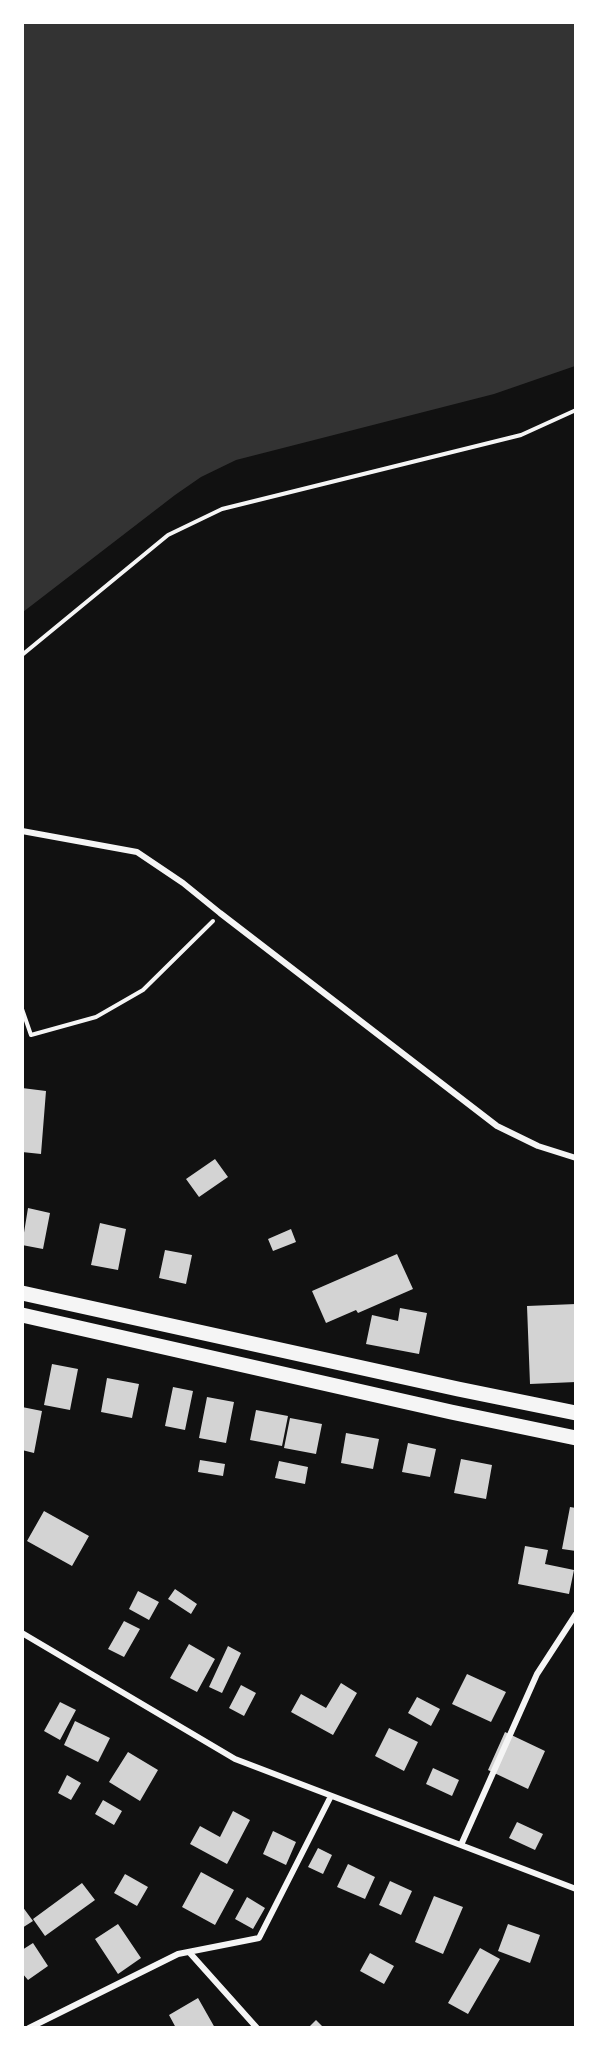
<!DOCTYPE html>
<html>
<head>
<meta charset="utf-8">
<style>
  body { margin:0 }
  #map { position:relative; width:598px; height:2050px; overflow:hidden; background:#111; font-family:Raleway,sans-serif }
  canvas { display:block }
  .frame { position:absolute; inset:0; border:24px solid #fff; pointer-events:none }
</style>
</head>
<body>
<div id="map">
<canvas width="598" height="2050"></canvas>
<div class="frame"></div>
</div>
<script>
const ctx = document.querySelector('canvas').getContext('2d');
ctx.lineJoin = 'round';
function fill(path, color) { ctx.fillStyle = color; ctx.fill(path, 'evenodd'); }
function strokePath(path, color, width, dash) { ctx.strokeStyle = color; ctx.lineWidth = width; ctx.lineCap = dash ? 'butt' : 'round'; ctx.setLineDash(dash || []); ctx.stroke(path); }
fill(new Path2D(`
  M 23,22 L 575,23 L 575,366 L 494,394 L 236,460 L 201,477 L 175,495 L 23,612 Z`), '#333');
fill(new Path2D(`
  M 22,1088 L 46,1091 L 41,1154 L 22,1152 Z
  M 215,1159 L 228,1177 L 199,1197 L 186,1179 Z
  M 28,1208 L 50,1213 L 43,1249 L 22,1245 Z
  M 100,1223 L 126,1229 L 118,1270 L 91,1265 Z
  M 291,1229 L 296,1242 L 273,1251 L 268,1239 Z
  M 165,1250 L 192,1255 L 186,1284 L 159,1278 Z
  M 397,1254 L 413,1289 L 358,1313 L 356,1310 L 326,1323 L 312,1291 Z
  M 576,1304 L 576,1382 L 530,1384 L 527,1306 Z
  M 400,1308 L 427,1313 L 419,1354 L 366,1344 L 372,1315 L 398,1321 Z
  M 52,1364 L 78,1369 L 70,1410 L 44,1405 Z
  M 107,1378 L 139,1384 L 132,1418 L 101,1412 Z
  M 173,1387 L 193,1391 L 185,1430 L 165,1426 Z
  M 207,1397 L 234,1402 L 226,1443 L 199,1438 Z
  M 22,1407 L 42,1411 L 34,1453 L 22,1450 Z
  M 256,1410 L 288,1416 L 282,1446 L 250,1440 Z
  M 290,1418 L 322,1424 L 316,1454 L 284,1448 Z
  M 346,1433 L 379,1439 L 373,1469 L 341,1463 Z
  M 408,1443 L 436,1449 L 430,1477 L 402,1472 Z
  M 461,1459 L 492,1465 L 486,1499 L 454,1493 Z
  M 200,1460 L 225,1464 L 223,1476 L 198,1472 Z
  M 279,1461 L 308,1467 L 305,1484 L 275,1478 Z
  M 570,1507 L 576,1508 L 576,1551 L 562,1549 Z
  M 44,1511 L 89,1536 L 72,1566 L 27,1541 Z
  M 525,1546 L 548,1550 L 545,1564 L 574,1570 L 569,1594 L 518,1584 Z
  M 175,1589 L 197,1604 L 191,1614 L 168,1599 Z
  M 138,1591 L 159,1602 L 149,1620 L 129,1609 Z
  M 124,1621 L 140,1629 L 124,1657 L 108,1649 Z
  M 189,1644 L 215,1659 L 197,1692 L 170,1678 Z
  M 228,1646 L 241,1653 L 222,1693 L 209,1687 Z
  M 467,1674 L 506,1692 L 491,1722 L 452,1704 Z
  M 341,1683 L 357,1693 L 333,1735 L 291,1712 L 301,1694 L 326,1708 Z
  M 241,1685 L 256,1693 L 244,1716 L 229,1708 Z
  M 417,1697 L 440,1709 L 431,1726 L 408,1713 Z
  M 60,1702 L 76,1710 L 60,1740 L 44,1731 Z
  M 75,1721 L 110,1738 L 98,1762 L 64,1745 Z
  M 389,1728 L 418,1742 L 404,1771 L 375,1756 Z
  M 505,1732 L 545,1751 L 528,1789 L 488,1770 Z
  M 128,1752 L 158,1770 L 140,1801 L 109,1782 Z
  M 433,1768 L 459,1780 L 452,1796 L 426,1784 Z
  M 67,1775 L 81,1783 L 71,1800 L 58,1793 Z
  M 103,1800 L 122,1811 L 114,1825 L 95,1814 Z
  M 233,1811 L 250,1820 L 227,1864 L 190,1844 L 200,1826 L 220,1837 Z
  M 517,1822 L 543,1834 L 535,1850 L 509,1838 Z
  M 273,1831 L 296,1842 L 286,1865 L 263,1854 Z
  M 318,1848 L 332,1855 L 323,1874 L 308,1867 Z
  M 348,1864 L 375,1877 L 365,1899 L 337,1887 Z
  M 201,1872 L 234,1890 L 215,1925 L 182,1907 Z
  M 125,1874 L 148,1887 L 137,1906 L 114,1893 Z
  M 390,1881 L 412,1891 L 401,1915 L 379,1905 Z
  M 82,1883 L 95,1900 L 45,1936 L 33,1919 Z
  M 434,1896 L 463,1907 L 443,1954 L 415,1942 Z
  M 247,1897 L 265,1908 L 253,1929 L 235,1919 Z
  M 22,1906 L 33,1921 L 22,1928 Z
  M 118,1924 L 141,1958 L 118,1974 L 95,1939 Z
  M 508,1924 L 540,1935 L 530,1963 L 498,1951 Z
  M 33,1943 L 48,1966 L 28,1980 L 22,1973 L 22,1950 Z
  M 480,1948 L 500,1959 L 468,2014 L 448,2003 Z
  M 370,1953 L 394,1966 L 384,1984 L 360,1971 Z
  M 198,1998 L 215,2028 L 176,2028 L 169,2015 Z
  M 316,2020 L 324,2028 L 308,2028 Z`), '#d3d3d3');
strokePath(new Path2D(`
  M 22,655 L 168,535 L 222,509 L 521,435 L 576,410
  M 22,1009 L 31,1035 L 96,1017 L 143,990 L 213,921`), '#f5f5f5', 4);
strokePath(new Path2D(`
  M 22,831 L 137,852 L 183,883 L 220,913 L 497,1126 L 538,1146 L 576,1158
  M 22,1633 L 235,1759 L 576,1889
  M 461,1845 L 537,1674 L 576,1614
  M 189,1952 L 257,2028
  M 29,2028 L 178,1954 L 259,1938 L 331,1796`), '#f5f5f5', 6);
strokePath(new Path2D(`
  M 22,1293 L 458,1389 L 576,1413
  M 22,1315 L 451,1412 L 576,1438`), '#f5f5f5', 15);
</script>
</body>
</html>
